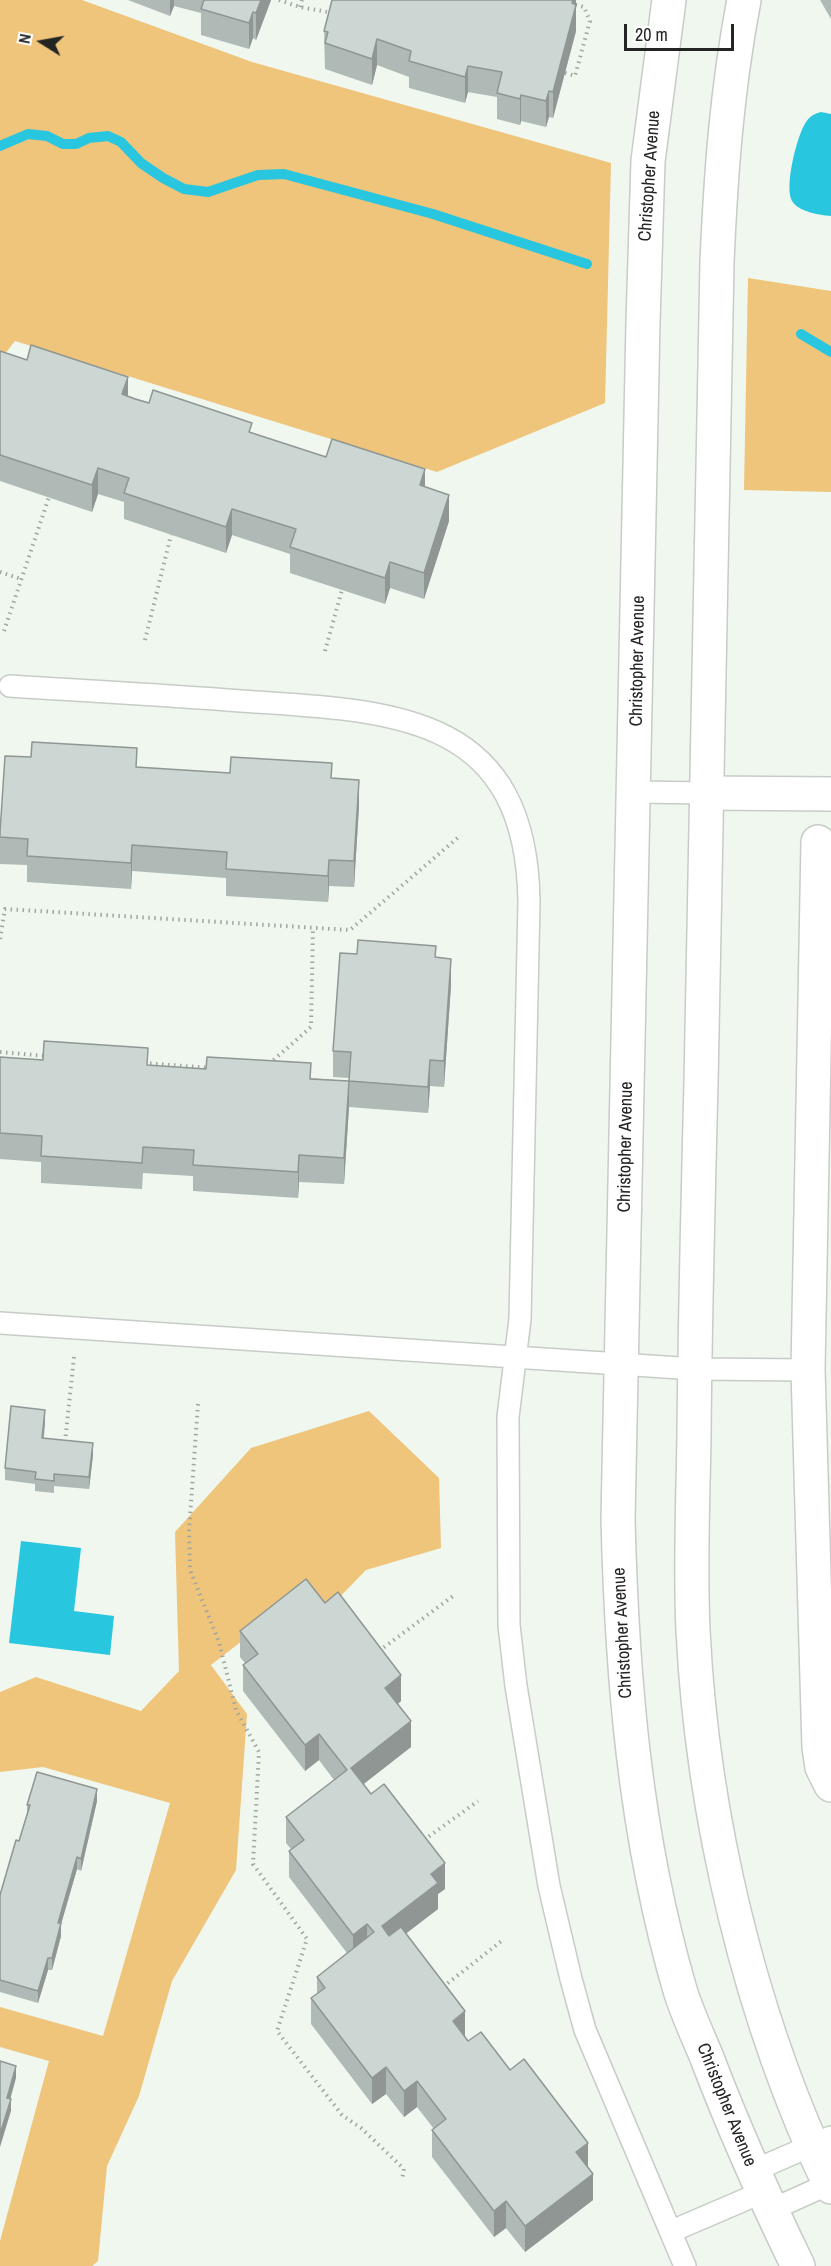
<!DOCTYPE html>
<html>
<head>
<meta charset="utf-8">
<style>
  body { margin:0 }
  #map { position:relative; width:831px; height:2266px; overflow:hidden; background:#eff7ef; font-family:"Archivo Narrow",sans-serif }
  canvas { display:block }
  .north { position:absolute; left:12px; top:12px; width:60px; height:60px; -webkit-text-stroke:4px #fff; paint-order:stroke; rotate:281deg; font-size:16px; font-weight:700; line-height:24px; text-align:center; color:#232523 }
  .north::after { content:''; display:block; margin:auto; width:21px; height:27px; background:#232523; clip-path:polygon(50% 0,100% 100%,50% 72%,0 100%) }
  .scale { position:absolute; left:624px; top:24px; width:110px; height:27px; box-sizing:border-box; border:3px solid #232523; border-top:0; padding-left:8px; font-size:18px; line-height:21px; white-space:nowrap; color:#232523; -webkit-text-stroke:4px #fff; paint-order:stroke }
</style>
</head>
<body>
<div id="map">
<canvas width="831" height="2266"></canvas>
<div class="north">N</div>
<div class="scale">20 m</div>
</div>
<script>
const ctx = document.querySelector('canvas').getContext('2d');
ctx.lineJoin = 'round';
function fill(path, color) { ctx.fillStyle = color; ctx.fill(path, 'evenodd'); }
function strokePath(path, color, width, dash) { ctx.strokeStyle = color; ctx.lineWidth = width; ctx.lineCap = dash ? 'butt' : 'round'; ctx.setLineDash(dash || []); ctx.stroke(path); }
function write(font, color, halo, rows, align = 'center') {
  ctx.font = font + ' "Archivo Narrow",sans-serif'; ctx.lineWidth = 4.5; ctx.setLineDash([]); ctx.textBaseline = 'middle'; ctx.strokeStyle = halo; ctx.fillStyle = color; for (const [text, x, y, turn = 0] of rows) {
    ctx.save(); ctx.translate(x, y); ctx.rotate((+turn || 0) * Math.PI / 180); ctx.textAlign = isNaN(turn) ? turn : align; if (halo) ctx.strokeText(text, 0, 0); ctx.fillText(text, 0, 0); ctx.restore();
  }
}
fill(new Path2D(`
  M 0,0 L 82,0 L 252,62 L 611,163 L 605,403 L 437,472 L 15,341 L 0,360 Z
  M 748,278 L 831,291 L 831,492 L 744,490 Z
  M 369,1411 L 439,1478 L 441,1548 L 366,1570 L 326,1611 L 309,1589 L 211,1665 L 247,1714 L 236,1870 L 172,1981 L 139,2096 L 107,2166 L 98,2261 L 92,2266 L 0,2266 L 0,2241 L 49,2061 L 0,2047 L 0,2007 L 103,2036 L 170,1803 L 43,1767 L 0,1772 L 0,1692 L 36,1677 L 141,1711 L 179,1671 L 175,1532 L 251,1448 Z`), '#efc47b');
fill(new Path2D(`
  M 821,112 L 831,114 L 831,216 C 819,215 799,212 792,201 C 784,187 797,135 806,122 C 810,116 814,114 821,112 Z
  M 21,1541 L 81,1548 L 74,1611 L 114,1616 L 110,1655 L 9,1643 Z`), '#29c6df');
strokePath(new Path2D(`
  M 0,146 L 28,134 L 47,136 L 63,144 L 76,144 L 89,138 L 108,136 L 121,142 L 141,163 L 163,178 L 184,189 L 208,192 L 258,175 L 284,174 L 433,214 L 587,264
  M 801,334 L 831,352`), '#29c6df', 10);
const lane = new Path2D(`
  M 10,686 C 87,691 164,695 241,701 C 390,711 526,711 529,901 L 520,1319 L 508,1417 L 509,1625 L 516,1686 L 549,1886 L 571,1979 L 585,2030 L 685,2266
  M 635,792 L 707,793
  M 0,1323 L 695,1369 L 808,1370
  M 753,2171 L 831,2137
  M 771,2210 L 831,2183
  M 672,2231 L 763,2192`);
const street = new Path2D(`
  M 707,793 L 831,794
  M 818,842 L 808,1370 L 819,1747 L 822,1767 L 831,1785`);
const secondary = new Path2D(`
  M 669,0 L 648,161 L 643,322 L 618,1519 C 622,1679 635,1836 680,1990 C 687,2013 698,2036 707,2058 C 734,2129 765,2198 798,2266
  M 744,0 C 727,89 721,171 717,262 C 711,535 706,809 701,1083 C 698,1200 695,1317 694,1435 C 693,1500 690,1565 693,1630 C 702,1815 750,2020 831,2187`);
strokePath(lane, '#c6cdc6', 24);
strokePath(street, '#c6cdc6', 36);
strokePath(secondary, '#c6cdc6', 36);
strokePath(new Path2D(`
  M 279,0 L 300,7 L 333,13
  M 300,7 L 302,0
  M 565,73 L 575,76 L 590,21 L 584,7 L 573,4
  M 0,572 L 21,579
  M 4,631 L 49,497
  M 145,640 L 171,535
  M 325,651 L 342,590
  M 0,939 L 5,909 L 350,930 L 461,835
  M 0,1052 L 46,1056
  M 144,1063 L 211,1068
  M 269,1064 L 311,1027 L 313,927
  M 198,1404 L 189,1531 L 190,1570 L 219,1642 L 236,1710 L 259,1752 L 253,1864 L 307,1939 L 277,2031 L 342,2115 L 361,2128 L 404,2169 L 402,2180
  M 65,1442 L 74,1357
  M 379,1651 L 453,1596
  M 424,1840 L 478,1801
  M 443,1987 L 504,1939`), '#a0a6a0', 4, [1.5, 4.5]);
strokePath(lane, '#fff', 21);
strokePath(street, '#fff', 33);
strokePath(secondary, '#fff', 33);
fill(new Path2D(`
  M 128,0 L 271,0 L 256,40 L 253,38 L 249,49 L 201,35 L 201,13 L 174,6 L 170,16 Z
  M 576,0 L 576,31 L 553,118 L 549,117 L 546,127 L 521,121 L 520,125 L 497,119 L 497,97 L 468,92 L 465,103 L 409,88 L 409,77 L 377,65 L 372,85 L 325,69 L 324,31 Z
  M 820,0 L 831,0 L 831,19 Z
  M 0,351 L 128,396 L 425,487 L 449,521 L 424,599 L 390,588 L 385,604 L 290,573 L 290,554 L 232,535 L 226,553 L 124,519 L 124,502 L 98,494 L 92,512 L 0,481 Z
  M 137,767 L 230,773 L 332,778 L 359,806 L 354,887 L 329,886 L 328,902 L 226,896 L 226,878 L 132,871 L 131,889 L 27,882 L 27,865 L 0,864 L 0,832 Z
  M 357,954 L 436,957 L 451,985 L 444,1087 L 430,1086 L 428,1113 L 349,1107 L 344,1184 L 299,1182 L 298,1198 L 193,1191 L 193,1176 L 143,1173 L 142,1189 L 41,1183 L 41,1162 L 0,1159 L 0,1064 L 148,1065 L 349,1081 L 349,1078 L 333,1077 L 333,1051 Z
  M 45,1422 L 44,1438 L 93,1455 L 89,1489 L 54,1486 L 54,1493 L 35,1491 L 35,1484 L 5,1480 L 5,1468 Z
  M 240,1631 L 401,1701 L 398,1704 L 411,1747 L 363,1784 L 445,1889 L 438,1894 L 438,1909 L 406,1933 L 468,2041 L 510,2070 L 588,2168 L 593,2200 L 525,2252 L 506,2228 L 494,2237 L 432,2157 L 432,2130 L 434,2129 L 417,2107 L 404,2117 L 386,2094 L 372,2104 L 311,2024 L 311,1998 L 317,1994 L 317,1977 L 347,1953 L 289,1877 L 289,1851 L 291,1849 L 286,1843 L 286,1817 L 334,1780 L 319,1760 L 305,1771 L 243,1691 L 243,1665 L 245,1663 L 240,1657 Z
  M 97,1801 L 81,1871 L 77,1869 L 61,1923 L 61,1936 L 52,1970 L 48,1970 L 38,2003 L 0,1992 L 0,1895 L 19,1841 L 27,1813 L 27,1805 Z`), '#afb9b6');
fill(new Path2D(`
  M 170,0 L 174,0 L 174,6 L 170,16 Z
  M 261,0 L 271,0 L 256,40 L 256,13 Z
  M 573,0 L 576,0 L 576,7 L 576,5 L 576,31 L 553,118 L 553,92 Z
  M 253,12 L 253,38 L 249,49 L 249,23 Z
  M 377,39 L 377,65 L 372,85 L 372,59 Z
  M 468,66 L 468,92 L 465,103 L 465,77 Z
  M 549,91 L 549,117 L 546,127 L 546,101 Z
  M 521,95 L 521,121 L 520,125 L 520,99 Z
  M 128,377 L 128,404 L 122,394 Z
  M 98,468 L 98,494 L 92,512 L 92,485 Z
  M 425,469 L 425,496 L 420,485 Z
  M 449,495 L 449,521 L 424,599 L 424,573 Z
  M 232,509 L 232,535 L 226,553 L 226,527 Z
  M 390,562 L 390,588 L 385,604 L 385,578 Z
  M 359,780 L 359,806 L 354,887 L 354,861 Z
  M 132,845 L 132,871 L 131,889 L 131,863 Z
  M 329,860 L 329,886 L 328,902 L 328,876 Z
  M 451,959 L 451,985 L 444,1087 L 444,1061 Z
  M 430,1060 L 430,1086 L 428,1113 L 428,1087 Z
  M 349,1081 L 349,1107 L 344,1184 L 344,1158 Z
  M 299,1155 L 299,1182 L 298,1198 L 298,1172 Z
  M 45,1410 L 45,1422 L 42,1450 L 42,1438 Z
  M 93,1443 L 93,1455 L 89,1489 L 89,1477 Z
  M 401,1675 L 401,1701 L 385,1714 L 385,1688 Z
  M 411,1721 L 411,1747 L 351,1794 L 351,1768 Z
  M 319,1734 L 319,1760 L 305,1771 L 305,1745 Z
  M 97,1789 L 97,1801 L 81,1871 L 81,1859 Z
  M 77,1857 L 77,1869 L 58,1935 L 58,1923 Z
  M 445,1863 L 445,1889 L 438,1894 L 438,1909 L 382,1952 L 382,1926 L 431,1874 Z
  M 61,1923 L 61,1936 L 52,1970 L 52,1958 Z
  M 367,1924 L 367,1950 L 353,1961 L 353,1935 Z
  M 48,1958 L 48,1970 L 38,2003 L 38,1991 Z
  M 465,2011 L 465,2037 L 453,2021 Z
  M 16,2066 L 16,2078 L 7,2111 L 7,2098 Z
  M 386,2067 L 386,2094 L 372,2104 L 372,2078 Z
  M 417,2081 L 417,2107 L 404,2117 L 404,2091 Z
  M 11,2099 L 11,2111 L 0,2147 L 0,2134 Z
  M 588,2143 L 588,2170 L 576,2152 Z
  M 593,2174 L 593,2200 L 525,2252 L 525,2226 Z
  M 506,2201 L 506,2228 L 494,2237 L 494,2211 Z`), '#8f9694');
const building = new Path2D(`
  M 204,0 L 261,0 L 256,13 L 253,12 L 249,23 L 201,9 Z
  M 332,0 L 573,0 L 572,3 L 576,5 L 553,92 L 549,91 L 546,101 L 521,95 L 520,99 L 497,93 L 502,72 L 468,66 L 465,77 L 409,61 L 411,51 L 377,39 L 372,59 L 325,43 L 328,32 L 324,31 Z
  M 31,345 L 128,377 L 122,394 L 135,399 L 149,403 L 153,390 L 252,423 L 249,432 L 326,457 L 332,439 L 425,469 L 420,485 L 449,495 L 424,573 L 390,562 L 385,578 L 290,547 L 296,529 L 232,509 L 226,527 L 124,493 L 129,478 L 98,468 L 92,485 L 0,455 L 0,351 L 27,360 Z
  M 32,742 L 137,748 L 136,767 L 230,773 L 231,757 L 332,763 L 331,778 L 359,780 L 354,861 L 329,860 L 328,876 L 226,869 L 227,852 L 132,845 L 131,863 L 27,856 L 28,839 L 0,837 L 0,832 L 5,756 L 31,757 Z
  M 358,940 L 436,946 L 435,957 L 451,959 L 444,1061 L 430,1060 L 428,1087 L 349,1081 L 351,1052 L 333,1051 L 340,953 L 357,954 Z
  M 44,1041 L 148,1048 L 147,1065 L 206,1069 L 207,1057 L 311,1063 L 310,1079 L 349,1081 L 344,1158 L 299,1155 L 298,1172 L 193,1165 L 194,1150 L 143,1147 L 142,1163 L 41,1156 L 42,1136 L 0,1133 L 0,1057 L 43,1060 Z
  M 11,1406 L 45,1410 L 42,1438 L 93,1443 L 89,1477 L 54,1474 L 54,1481 L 35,1479 L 36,1472 L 5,1468 Z
  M 306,1579 L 325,1603 L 338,1592 L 401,1675 L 385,1688 L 411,1721 L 351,1768 L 371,1794 L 384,1784 L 445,1863 L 431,1874 L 438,1883 L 382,1926 L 389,1936 L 401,1927 L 465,2011 L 453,2021 L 468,2041 L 481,2032 L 510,2070 L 524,2059 L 588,2143 L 576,2152 L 593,2174 L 525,2226 L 506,2201 L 494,2211 L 432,2130 L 446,2119 L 417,2081 L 404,2091 L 386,2067 L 372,2078 L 311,1998 L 325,1988 L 317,1977 L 374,1932 L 367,1924 L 353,1935 L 289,1851 L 304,1840 L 286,1817 L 347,1770 L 319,1734 L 305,1745 L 243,1665 L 258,1654 L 240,1631 Z
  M 37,1772 L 97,1789 L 81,1859 L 77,1857 L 58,1923 L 61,1923 L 52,1958 L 48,1958 L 38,1991 L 0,1980 L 0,1895 L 16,1840 L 19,1841 L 30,1805 L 27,1805 Z
  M 0,2061 L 16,2066 L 7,2098 L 11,2099 L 0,2134 Z`);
fill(building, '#ccd7d4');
strokePath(building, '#8f9694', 1.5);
write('18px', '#232523', '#fff', [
  ["Christopher Avenue",650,176,-86],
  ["Christopher Avenue",638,661,-89],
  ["Christopher Avenue",626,1147,-89],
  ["Christopher Avenue",623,1633,-93],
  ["Christopher Avenue",726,2105,68]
]);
</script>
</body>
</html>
